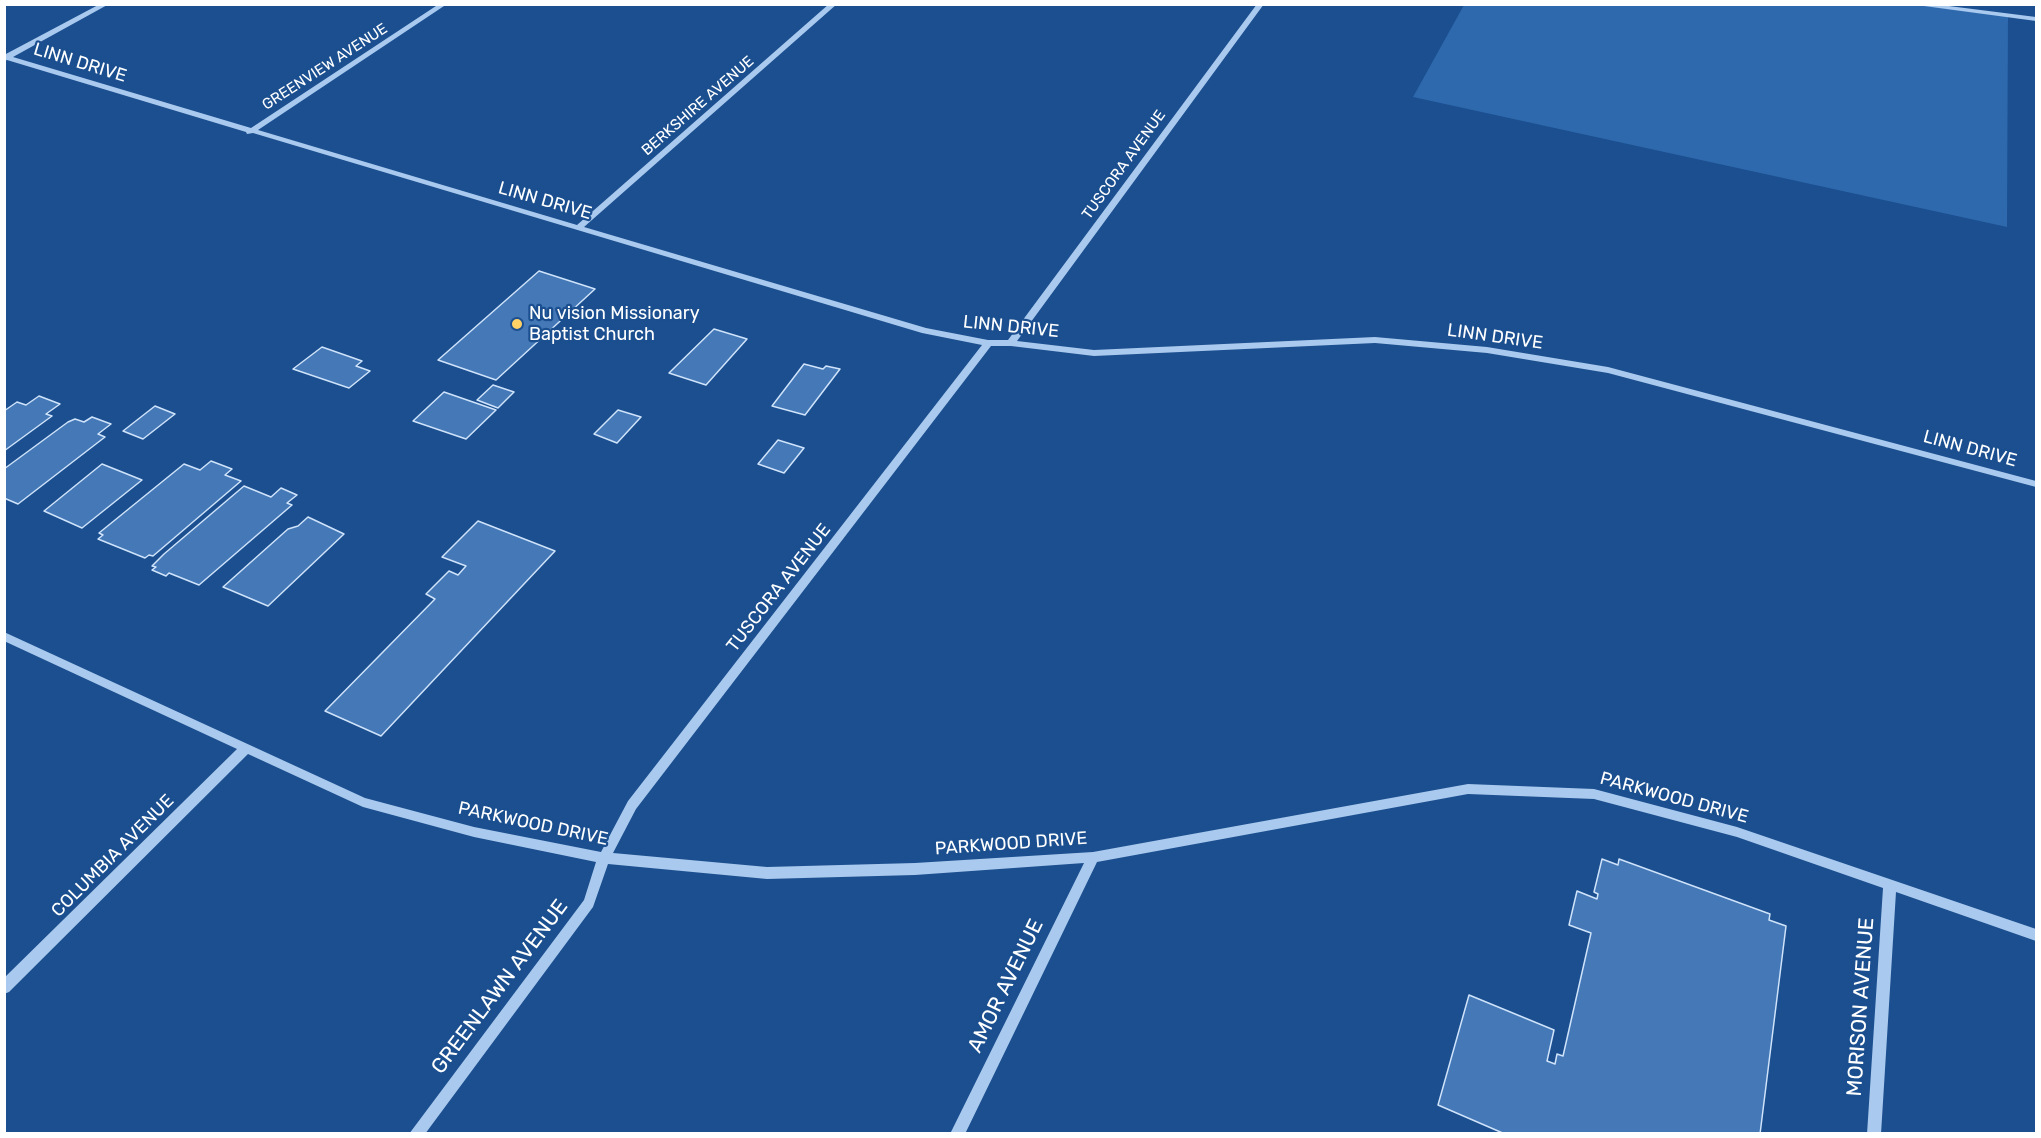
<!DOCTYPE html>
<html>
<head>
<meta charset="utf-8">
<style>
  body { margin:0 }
  #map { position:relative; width:2041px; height:1138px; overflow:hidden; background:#1b4f8f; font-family:Rubik,sans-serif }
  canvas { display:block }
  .frame { position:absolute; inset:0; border:6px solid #fff; pointer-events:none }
</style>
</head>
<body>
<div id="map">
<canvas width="2041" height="1138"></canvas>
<div class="frame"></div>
</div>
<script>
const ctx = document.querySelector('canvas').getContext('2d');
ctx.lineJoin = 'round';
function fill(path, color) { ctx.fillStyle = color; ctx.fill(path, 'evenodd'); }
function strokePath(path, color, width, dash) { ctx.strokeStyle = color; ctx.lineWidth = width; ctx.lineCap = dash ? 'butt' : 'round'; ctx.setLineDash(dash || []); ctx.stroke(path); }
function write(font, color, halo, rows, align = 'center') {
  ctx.font = font + ' Rubik,sans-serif'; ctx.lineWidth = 4.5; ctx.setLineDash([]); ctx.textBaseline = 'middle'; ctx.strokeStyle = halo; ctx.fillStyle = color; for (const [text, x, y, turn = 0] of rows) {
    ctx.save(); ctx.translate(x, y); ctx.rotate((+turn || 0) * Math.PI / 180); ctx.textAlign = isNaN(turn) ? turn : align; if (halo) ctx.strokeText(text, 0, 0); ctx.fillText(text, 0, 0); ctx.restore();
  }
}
fill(new Path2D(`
  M 1912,4 L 2008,16 L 2007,227 L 1413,97 L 1464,5 Z`), '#2e69ad');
const building = new Path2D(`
  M 539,271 L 595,289 L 496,380 L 438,360 Z
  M 714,329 L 747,339 L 706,385 L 669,373 Z
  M 322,347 L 362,361 L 356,366 L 370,371 L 349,388 L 293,369 Z
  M 804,364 L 823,369 L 826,366 L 840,369 L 805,415 L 772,406 Z
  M 493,385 L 514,392 L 498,408 L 477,400 Z
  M 444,392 L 496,410 L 466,439 L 413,421 Z
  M 39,396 L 60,404 L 46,414 L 52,416 L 4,451 L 4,411 L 17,402 L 26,405 Z
  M 155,406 L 175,414 L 143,439 L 123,431 Z
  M 618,410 L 641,417 L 617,443 L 594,434 Z
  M 92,417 L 111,424 L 98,434 L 105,437 L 18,504 L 4,498 L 4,469 L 68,422 L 75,419 L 84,422 Z
  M 778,440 L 804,448 L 784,473 L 758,464 Z
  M 211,461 L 232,469 L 225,475 L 241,481 L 153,556 L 149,555 L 145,558 L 98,539 L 103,535 L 99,533 L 184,464 L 200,470 Z
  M 102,464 L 142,480 L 82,528 L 44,511 Z
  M 244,486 L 271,497 L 281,488 L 297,495 L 287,503 L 292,505 L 199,585 L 169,573 L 166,576 L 152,570 L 156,567 L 152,566 L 164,554 Z
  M 308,517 L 344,534 L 268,606 L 223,587 L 288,529 L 298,526 Z
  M 478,521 L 555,551 L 381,736 L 325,711 L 435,599 L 426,594 L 449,571 L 458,575 L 466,566 L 442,557 Z
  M 1602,859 L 1618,865 L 1619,859 L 1770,914 L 1769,920 L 1786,926 L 1760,1134 L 1505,1134 L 1438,1105 L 1469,995 L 1554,1030 L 1547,1061 L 1555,1064 L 1557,1054 L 1563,1056 L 1591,933 L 1569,925 L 1577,891 L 1597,899 L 1598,894 L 1594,892 Z`);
fill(building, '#4478b7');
strokePath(building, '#cfe3fa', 1.5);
fill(new Path2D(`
  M 100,4 L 109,4 L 13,57 L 251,128 L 439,4 L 447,4 L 258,130 L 577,225 L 829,4 L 837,4 L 584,227 L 926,328 L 988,340 L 1008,340 L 1257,4 L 1264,4 L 1017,341 L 1094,350 L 1375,337 L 1487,347 L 1608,367 L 2036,481 L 2036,487 L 1608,373 L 1487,353 L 1375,343 L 1094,356 L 1011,346 L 991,346 L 636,809 L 613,853 L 767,867 L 915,863 L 1093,852 L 1468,784 L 1594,789 L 1737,827 L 2036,929 L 2036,941 L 1896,892 L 1881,1134 L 1867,1134 L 1883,888 L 1737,837 L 1594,799 L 1468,794 L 1097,862 L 965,1134 L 950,1134 L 1084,863 L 915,875 L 767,879 L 608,864 L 593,907 L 425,1134 L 409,1134 L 584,900 L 596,862 L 474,837 L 363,807 L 248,754 L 9,992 L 4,994 L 4,978 L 237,749 L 4,641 L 4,632 L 365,798 L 474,827 L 601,852 L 628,801 L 982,345 L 922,333 L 253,133 L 247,134 L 246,132 L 7,60 L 4,61 L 4,55 Z
  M 1909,4 L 1933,4 L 2036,17 L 2036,21 Z`), '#a9c9ee');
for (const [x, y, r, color] of [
  [517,324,6,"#ffd166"]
]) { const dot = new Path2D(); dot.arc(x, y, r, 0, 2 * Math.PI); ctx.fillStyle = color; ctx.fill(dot); strokePath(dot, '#1b4f8f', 2); }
write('15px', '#fff', '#1b4f8f', [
  ["GREENVIEW AVENUE",325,67,-33],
  ["BERKSHIRE AVENUE",698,106,-41],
  ["TUSCORA AVENUE",1124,165,-54]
]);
write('18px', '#fff', '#1b4f8f', [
  ["LINN DRIVE",80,63,17],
  ["LINN DRIVE",545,201,16],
  ["LINN DRIVE",1011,327,6],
  ["LINN DRIVE",1495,337,8],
  ["LINN DRIVE",1970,449,15],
  ["TUSCORA AVENUE",779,588,-52],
  ["PARKWOOD DRIVE",1674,798,15],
  ["PARKWOOD DRIVE",533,824,12],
  ["PARKWOOD DRIVE",1011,844,-4],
  ["COLUMBIA AVENUE",113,856,-45]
]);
write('18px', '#fff', '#1b4f8f', [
  ["Nu vision Missionary",529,314],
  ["Baptist Church",529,335]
], 'left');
write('21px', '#fff', '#1b4f8f', [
  ["AMOR AVENUE",1006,986,-64],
  ["GREENLAWN AVENUE",500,987,-53],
  ["MORISON AVENUE",1861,1007,-86]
]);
</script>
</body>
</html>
